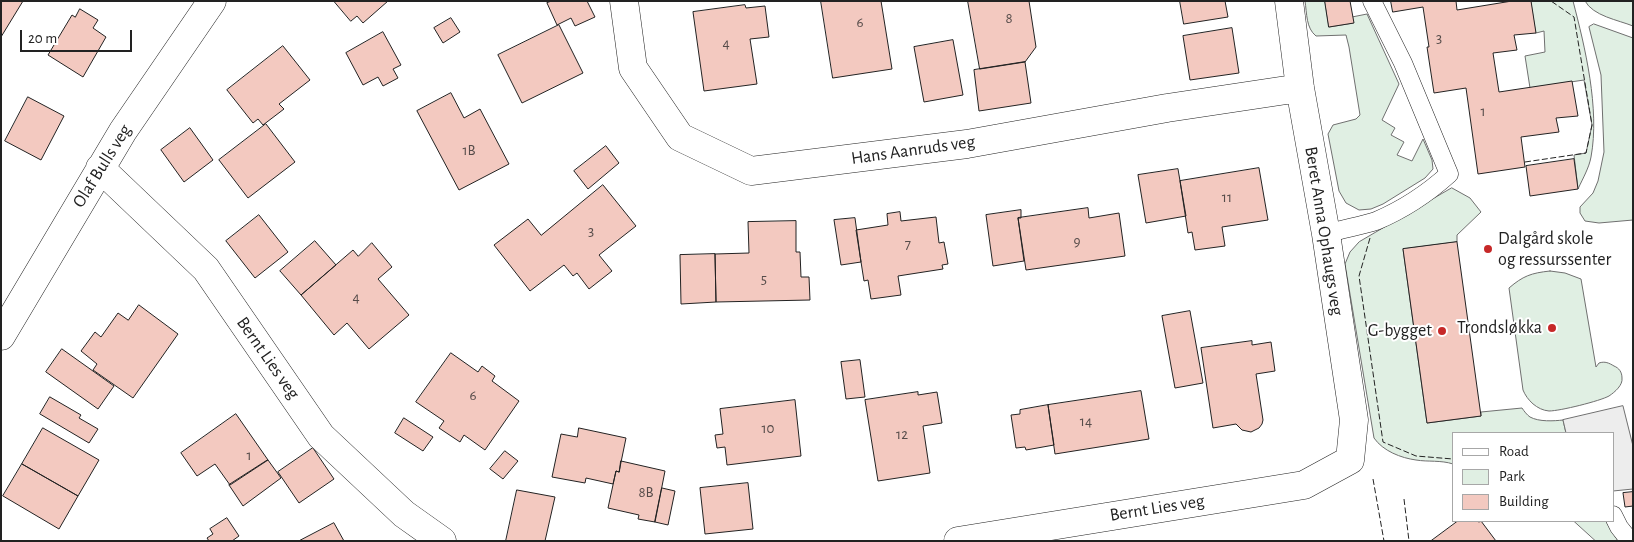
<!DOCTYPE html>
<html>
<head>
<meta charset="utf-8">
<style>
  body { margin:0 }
  #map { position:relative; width:1634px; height:542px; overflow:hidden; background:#fff; font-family:"Alegreya Sans",sans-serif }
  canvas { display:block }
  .frame { position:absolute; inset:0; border:2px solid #222; pointer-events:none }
  .legend { position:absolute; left:1452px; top:432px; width:162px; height:90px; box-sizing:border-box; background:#fff; border:1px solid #a7a7a7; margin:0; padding:6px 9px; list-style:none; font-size:15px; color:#222 }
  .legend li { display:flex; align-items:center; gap:10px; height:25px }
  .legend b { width:25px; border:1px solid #a7a7a7 }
  .scale { position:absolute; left:20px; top:30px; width:112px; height:22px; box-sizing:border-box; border:2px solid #222; border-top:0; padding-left:6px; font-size:15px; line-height:18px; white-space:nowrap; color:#222; -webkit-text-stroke:4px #fff; paint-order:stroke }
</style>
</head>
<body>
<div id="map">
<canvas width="1634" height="542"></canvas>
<div class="frame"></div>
<ul class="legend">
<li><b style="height:6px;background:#fff"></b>Road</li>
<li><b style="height:14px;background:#e0efe3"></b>Park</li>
<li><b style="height:14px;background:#f3c9c0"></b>Building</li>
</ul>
<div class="scale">20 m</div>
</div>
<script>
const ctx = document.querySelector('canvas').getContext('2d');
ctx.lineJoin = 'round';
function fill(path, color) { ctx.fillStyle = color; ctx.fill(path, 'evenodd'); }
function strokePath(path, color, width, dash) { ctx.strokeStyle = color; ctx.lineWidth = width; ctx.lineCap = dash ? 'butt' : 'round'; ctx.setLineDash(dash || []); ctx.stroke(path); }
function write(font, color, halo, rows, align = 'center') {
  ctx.font = font + ' "Alegreya Sans",sans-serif'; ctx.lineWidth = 4; ctx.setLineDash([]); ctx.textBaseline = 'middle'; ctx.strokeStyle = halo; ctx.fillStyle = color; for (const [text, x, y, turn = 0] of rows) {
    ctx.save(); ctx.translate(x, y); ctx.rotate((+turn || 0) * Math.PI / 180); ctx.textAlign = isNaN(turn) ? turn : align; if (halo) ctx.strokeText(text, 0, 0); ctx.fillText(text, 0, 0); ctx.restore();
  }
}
const green = new Path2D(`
  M 1305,1 L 1325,1 L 1329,27 L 1353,23 L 1352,17 L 1367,14 L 1399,84 L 1382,120 L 1395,128 L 1391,135 L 1404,142 L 1397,155 L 1412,161 L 1423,139 L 1432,160 L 1433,169 L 1425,178 L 1383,204 L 1371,209 L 1359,210 L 1346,203 L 1339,191 L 1328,134 L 1333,125 L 1356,119 L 1360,115 L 1349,47 L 1346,35 L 1316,36 C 1306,28 1307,14 1305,1 Z
  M 1531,1 L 1573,1 C 1585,47 1600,109 1591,157 C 1589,168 1583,178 1578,189 L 1574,155 L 1586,153 L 1592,125 L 1584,80 L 1530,88 L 1525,56 L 1545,52 L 1544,31 L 1536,33 Z
  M 1585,1 L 1633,1 L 1633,26 C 1618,20 1593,16 1585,1 Z
  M 1594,24 L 1633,38 L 1633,220 L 1599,223 L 1585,221 L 1580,213 L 1580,207 L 1593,193 L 1598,181 L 1604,152 L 1601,75 L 1589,27 Z
  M 1452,188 L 1470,198 L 1481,212 L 1457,235 L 1457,242 L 1403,249 L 1427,423 L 1481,416 L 1481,412 L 1522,408 C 1524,411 1527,415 1530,417 C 1539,422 1554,421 1563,420 L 1566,433 L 1453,433 L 1453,464 C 1441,460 1428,462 1416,460 C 1401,458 1383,451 1374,438 L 1345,264 L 1350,252 L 1359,242 Z
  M 1550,271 L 1565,273 L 1581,279 L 1596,367 L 1599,363 C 1605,361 1609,363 1614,366 C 1619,368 1622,372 1622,378 C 1623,385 1615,392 1609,396 C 1600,401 1560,411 1549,411 C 1537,410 1527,400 1523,390 L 1509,288 C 1523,276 1531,273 1550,271 Z
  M 1574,521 L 1606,521 L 1618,541 L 1596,541 Z`);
fill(green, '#e0efe3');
strokePath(green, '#6f6f6f', 1);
const parking = new Path2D(`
  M 1623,406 L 1633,446 L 1633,489 L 1613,491 L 1613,433 L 1566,433 L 1563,420 Z`);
fill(parking, '#ededed');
strokePath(parking, '#6f6f6f', 1);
const building = new Path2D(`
  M 1,1 L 23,1 L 1,37 Z
  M 334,1 L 388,1 L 363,23 L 357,16 L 351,21 Z
  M 552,1 L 587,1 L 595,17 L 575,26 L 571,18 L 557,25 L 547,3 Z
  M 821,1 L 881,1 L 892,69 L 833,78 Z
  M 968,1 L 1029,1 L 1036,47 L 1025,62 L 980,69 Z
  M 1180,1 L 1225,1 L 1228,17 L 1184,24 Z
  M 1325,1 L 1350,1 L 1354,23 L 1329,27 Z
  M 1391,1 L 1456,1 L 1457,10 L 1512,1 L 1531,1 L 1536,33 L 1514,35 L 1517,50 L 1493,53 L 1499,92 L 1572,81 L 1578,116 L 1556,118 L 1559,132 L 1521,137 L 1525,167 L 1478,174 L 1466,88 L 1434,93 L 1427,47 L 1429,47 L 1423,7 L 1393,12 Z
  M 745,5 L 746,8 L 765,6 L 769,37 L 750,39 L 757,84 L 704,91 L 693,12 Z
  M 80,9 L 98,20 L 93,28 L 106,37 L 83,77 L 48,55 L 72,15 L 75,17 Z
  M 451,18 L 460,32 L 443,43 L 434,28 Z
  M 559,25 L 583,73 L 522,103 L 498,55 Z
  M 1232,28 L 1239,73 L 1190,80 L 1183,36 Z
  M 383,32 L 401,65 L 393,69 L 398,78 L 383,86 L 378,77 L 363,85 L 346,53 Z
  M 953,40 L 963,95 L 924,102 L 914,47 Z
  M 283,46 L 310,80 L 279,104 L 284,109 L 263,125 L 258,119 L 253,123 L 227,90 Z
  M 1025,62 L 1031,103 L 979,111 L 974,70 Z
  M 451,93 L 464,118 L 480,109 L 509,164 L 459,190 L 417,111 Z
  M 28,97 L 64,116 L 41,160 L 5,141 Z
  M 266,124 L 295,162 L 248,198 L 219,160 Z
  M 190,128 L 213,160 L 184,182 L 161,150 Z
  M 606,146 L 619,163 L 588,189 L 574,171 Z
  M 1574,159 L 1578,189 L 1530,196 L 1526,166 Z
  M 1259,168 L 1268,220 L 1222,227 L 1225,246 L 1195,250 L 1192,232 L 1188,233 L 1180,181 Z
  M 1178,169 L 1186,216 L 1146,223 L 1138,175 Z
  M 603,185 L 636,226 L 599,255 L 612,271 L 589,289 L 577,273 L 573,276 L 564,265 L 530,291 L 494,245 L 528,219 L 541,235 Z
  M 1088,208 L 1089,218 L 1119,213 L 1125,256 L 1026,270 L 1018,218 Z
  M 1021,210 L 1021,218 L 1018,218 L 1024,261 L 993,266 L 986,215 Z
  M 900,212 L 901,221 L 936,217 L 939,243 L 944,242 L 948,264 L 942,265 L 943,269 L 898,276 L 901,295 L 871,299 L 868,280 L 864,281 L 856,230 L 888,225 L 887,214 Z
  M 259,215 L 288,252 L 255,278 L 226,241 Z
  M 855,218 L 861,262 L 841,265 L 834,220 Z
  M 796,221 L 796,252 L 800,252 L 801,277 L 809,277 L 810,300 L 716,302 L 715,254 L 749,253 L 748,222 Z
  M 315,241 L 336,265 L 301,295 L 280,271 Z
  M 1457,242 L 1481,416 L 1427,423 L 1403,249 Z
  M 372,243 L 392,267 L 378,279 L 409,315 L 369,349 L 347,323 L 334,335 L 301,295 L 353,250 L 358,256 Z
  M 715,254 L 716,302 L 681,304 L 680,255 Z
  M 139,305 L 178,334 L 133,398 L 93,370 L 97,364 L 81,351 L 95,332 L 101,337 L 118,313 L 128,320 Z
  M 1190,311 L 1203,383 L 1175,388 L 1162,316 Z
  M 1252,341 L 1252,345 L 1271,342 L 1275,371 L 1256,374 L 1263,420 L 1262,424 L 1259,428 L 1251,432 L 1242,430 L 1236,424 L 1213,428 L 1201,348 Z
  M 62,349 L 114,386 L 98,409 L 46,372 Z
  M 451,353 L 478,372 L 482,366 L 495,376 L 492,381 L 519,401 L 485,450 L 464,435 L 460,442 L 439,428 L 444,421 L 416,402 Z
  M 860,360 L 865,397 L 846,399 L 841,362 Z
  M 1141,391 L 1149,439 L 1055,454 L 1048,405 Z
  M 918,392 L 918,395 L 937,392 L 942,423 L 923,426 L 930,473 L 878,481 L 865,400 Z
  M 50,397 L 81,415 L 79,418 L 98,429 L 89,443 L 40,414 Z
  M 795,400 L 801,456 L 727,465 L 725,447 L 717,448 L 715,435 L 723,434 L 720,409 Z
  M 1048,405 L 1054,445 L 1026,450 L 1025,447 L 1016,448 L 1011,415 L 1020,414 L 1020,410 Z
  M 236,414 L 268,460 L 230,485 L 215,464 L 197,476 L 181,453 Z
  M 404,418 L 433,437 L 423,451 L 395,433 Z
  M 43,428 L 99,460 L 78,496 L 22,464 Z
  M 579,428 L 626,438 L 619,472 L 616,471 L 613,484 L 586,478 L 585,483 L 552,477 L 561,434 L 577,437 Z
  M 313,448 L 334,479 L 299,503 L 278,472 Z
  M 505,451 L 518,461 L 503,479 L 490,469 Z
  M 268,460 L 281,478 L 243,506 L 229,485 Z
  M 621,461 L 665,471 L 655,522 L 638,519 L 639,515 L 608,508 L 616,471 L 619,472 Z
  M 22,464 L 78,496 L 59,529 L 3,496 Z
  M 748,483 L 753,529 L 705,534 L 700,488 Z
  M 662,488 L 675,491 L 668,525 L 655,522 Z
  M 517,490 L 555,497 L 545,541 L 506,541 Z
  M 1633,492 L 1633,506 L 1625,507 L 1623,493 Z
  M 227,518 L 239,536 L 232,541 L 209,541 L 207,538 L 213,534 L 210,529 Z
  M 1458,521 L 1477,521 L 1479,522 L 1481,521 L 1496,541 L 1431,541 Z
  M 334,523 L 344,541 L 299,541 Z`);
fill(building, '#f3c9c0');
strokePath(building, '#222', 1);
const lane = new Path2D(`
  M 1326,234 C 1342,229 1360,226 1376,221 C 1402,210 1428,193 1449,174 L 1403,63 L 1372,1
  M 1613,515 L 1619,527 L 1630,541`);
const street = new Path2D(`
  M 624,1 L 633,68 L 680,137 L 751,171 L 967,144 L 1167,108 L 1300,88
  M 100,168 L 206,269 L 321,436 L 404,514 L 442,541
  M 1,336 L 123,131 L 212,1
  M 958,541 L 1304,485 L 1350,460 L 1354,420 L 1326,234 L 1300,88 L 1289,1`);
strokePath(lane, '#222', 19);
strokePath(street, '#222', 29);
strokePath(lane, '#fff', 18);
strokePath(street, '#fff', 28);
strokePath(new Path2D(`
  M 1525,162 L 1586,153 L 1592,125 L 1574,17 L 1551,1
  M 1370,238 L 1359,276 L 1383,442 L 1416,456 L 1453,459
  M 1373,479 L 1384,541
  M 1404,499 L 1409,541`), '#222', 1, [6, 2.5]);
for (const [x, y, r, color] of [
  [1488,249,5,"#c62828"],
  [1552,328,5,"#c62828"],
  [1442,331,5,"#c62828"]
]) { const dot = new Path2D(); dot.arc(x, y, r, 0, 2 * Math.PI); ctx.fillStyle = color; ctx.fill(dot); strokePath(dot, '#fff', 2); }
write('15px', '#564c4a', null, [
  ["8",1009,18],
  ["6",860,22],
  ["3",1439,38],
  ["4",726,43],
  ["1",1483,111],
  ["1B",469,150],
  ["11",1227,197],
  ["3",591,231],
  ["9",1077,241],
  ["7",908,244],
  ["5",764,279],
  ["4",356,297],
  ["6",473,395],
  ["14",1086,421],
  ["10",768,428],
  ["12",902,434],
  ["1",249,455],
  ["8B",646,492]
]);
write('18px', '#222', '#fff', [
  ["Hans Aanruds veg",913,150,-8],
  ["Olaf Bulls veg",102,166,-58],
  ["Beret Anna Ophaugs veg",1324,231,81],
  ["Bernt Lies veg",268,358,55],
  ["Bernt Lies veg",1157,508,-9]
]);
write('18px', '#222', '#fff', [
  ["Dalgård skole",1498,239,"left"],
  ["og ressurssenter",1498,260,"left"],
  ["Trondsløkka",1542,328],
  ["G-bygget",1432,331]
], 'right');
</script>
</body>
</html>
